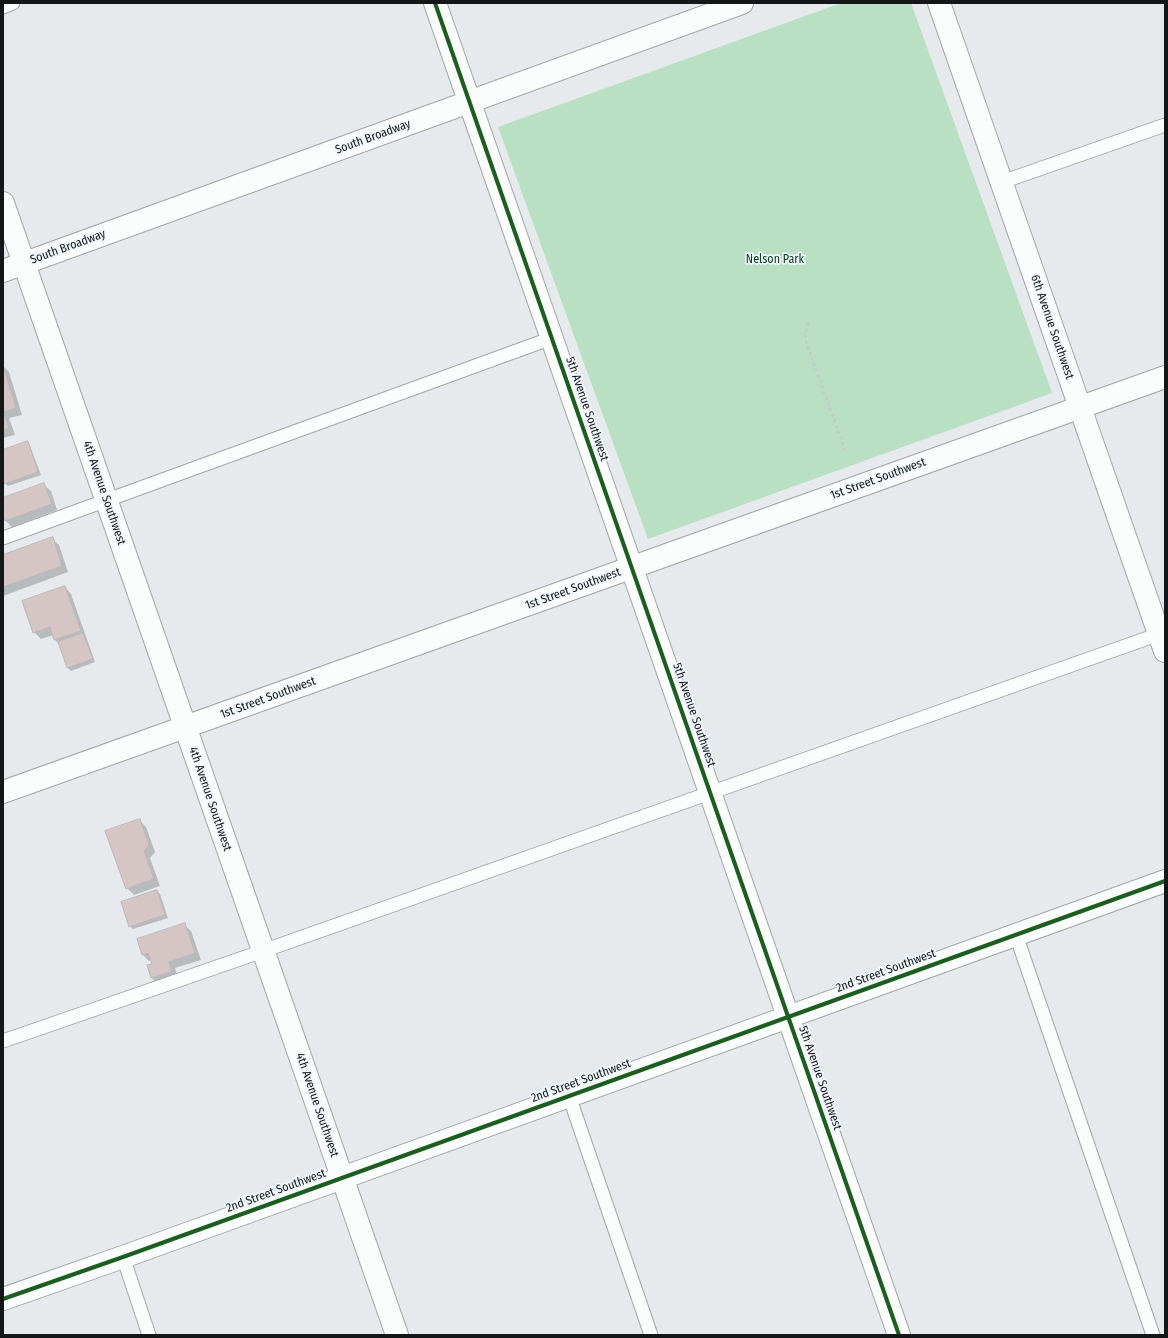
<!DOCTYPE html>
<html>
<head>
<meta charset="utf-8">
<style>
  body { margin:0 }
  #map { position:relative; width:1168px; height:1338px; overflow:hidden; background:#e7eaec; font-family:"Fira Sans Condensed",sans-serif }
  canvas { display:block }
  .frame { position:absolute; inset:0; border:4px solid #141618; pointer-events:none }
</style>
</head>
<body>
<div id="map">
<canvas width="1168" height="1338"></canvas>
<div class="frame"></div>
</div>
<script>
const ctx = document.querySelector('canvas').getContext('2d');
ctx.lineJoin = 'round';
function fill(path, color) { ctx.fillStyle = color; ctx.fill(path, 'evenodd'); }
function strokePath(path, color, width, dash) { ctx.strokeStyle = color; ctx.lineWidth = width; ctx.lineCap = dash ? 'butt' : 'round'; ctx.setLineDash(dash || []); ctx.stroke(path); }
function write(font, color, halo, rows, align = 'center') {
  ctx.font = font + ' "Fira Sans Condensed",sans-serif'; ctx.lineWidth = 3.5; ctx.setLineDash([]); ctx.textBaseline = 'middle'; ctx.strokeStyle = halo; ctx.fillStyle = color; for (const [text, x, y, turn = 0] of rows) {
    ctx.save(); ctx.translate(x, y); ctx.rotate((+turn || 0) * Math.PI / 180); ctx.textAlign = isNaN(turn) ? turn : align; if (halo) ctx.strokeText(text, 0, 0); ctx.fillText(text, 0, 0); ctx.restore();
  }
}
fill(new Path2D(`
  M 841,3 L 911,3 L 1052,393 L 648,539 L 498,127 Z`), '#b9e0c3');
fill(new Path2D(`
  M 3,366 L 9,372 L 22,415 L 9,418 L 15,435 L 3,438 Z
  M 27,442 L 30,446 L 41,475 L 8,486 L 5,483 L 3,477 L 3,451 Z
  M 44,485 L 51,491 L 57,510 L 12,527 L 5,520 L 3,514 L 3,499 Z
  M 52,539 L 59,545 L 68,572 L 3,596 L 3,556 Z
  M 65,587 L 71,594 L 95,662 L 71,671 L 68,668 L 60,645 L 55,640 L 53,635 L 41,639 L 34,632 Z
  M 139,820 L 146,827 L 155,852 L 150,858 L 160,886 L 134,895 L 127,888 Z
  M 157,891 L 160,894 L 168,918 L 133,929 L 130,926 Z
  M 184,925 L 191,931 L 201,960 L 175,968 L 178,978 L 159,985 L 152,978 L 148,966 L 153,964 L 151,960 L 149,961 L 143,955 Z`), '#0003');
const building = new Path2D(`
  M 3,365 L 16,408 L 3,412 L 9,428 L 3,430 Z
  M 28,441 L 38,472 L 4,484 L 3,480 L 3,450 Z
  M 44,483 L 52,504 L 5,521 L 3,516 L 3,498 Z
  M 53,537 L 62,566 L 3,587 L 3,555 Z
  M 65,586 L 81,631 L 54,640 L 50,627 L 33,633 L 22,601 Z
  M 83,633 L 93,659 L 67,668 L 58,642 Z
  M 140,819 L 149,845 L 144,851 L 154,879 L 126,889 L 105,831 Z
  M 157,890 L 165,915 L 129,927 L 121,902 Z
  M 185,923 L 195,953 L 169,962 L 172,972 L 151,978 L 147,965 L 152,964 L 148,953 L 142,955 L 137,939 Z`);
fill(building, '#d5c5c4');
strokePath(building, '#b9b8b9', 1);
const lane = new Path2D(`
  M 3,7 L 13,3
  M 1002,182 L 1165,125
  M 3,538 L 552,338
  M 1016,935 L 1153,1335
  M 3,1041 L 263,951 L 1165,632
  M 569,1096 L 651,1335
  M 123,1257 L 149,1335`);
const street = new Path2D(`
  M 435,3 L 899,1335
  M 939,3 L 1165,651
  M 3,792 L 1165,377
  M 3,1299 L 123,1257 L 1165,881`);
const secondary = new Path2D(`
  M 3,203 L 397,1335
  M 3,271 L 742,3`);
strokePath(lane, '#a4a6a8', 15);
strokePath(street, '#a4a6a8', 24);
strokePath(secondary, '#a4a6a8', 24);
strokePath(new Path2D(`
  M 808,323 L 805,339 L 845,450`), '#c7c9ca', 2.5, [3, 3]);
strokePath(lane, '#fbfcfc', 13);
strokePath(street, '#fbfcfc', 22);
strokePath(secondary, '#fbfcfc', 22);
strokePath(new Path2D(`
  M 435,3 L 899,1335
  M 3,1299 L 123,1257 L 1165,881`), '#1b5e20', 4);
write('12px', '#141618', '#f1f7fc', [
  ["South Broadway",373,137,-20],
  ["South Broadway",68,247,-20],
  ["6th Avenue Southwest",1052,327,71],
  ["5th Avenue Southwest",587,409,71],
  ["1st Street Southwest",878,479,-20],
  ["4th Avenue Southwest",104,493,71],
  ["1st Street Southwest",573,589,-20],
  ["1st Street Southwest",268,698,-20],
  ["5th Avenue Southwest",694,715,71],
  ["4th Avenue Southwest",210,799,71],
  ["2nd Street Southwest",886,971,-20],
  ["5th Avenue Southwest",820,1078,71],
  ["2nd Street Southwest",581,1081,-20],
  ["4th Avenue Southwest",317,1105,71],
  ["2nd Street Southwest",276,1191,-20]
]);
write('12px', '#07411d', '#f1f7fc', [
  ["Nelson Park",775,260]
]);
</script>
</body>
</html>
